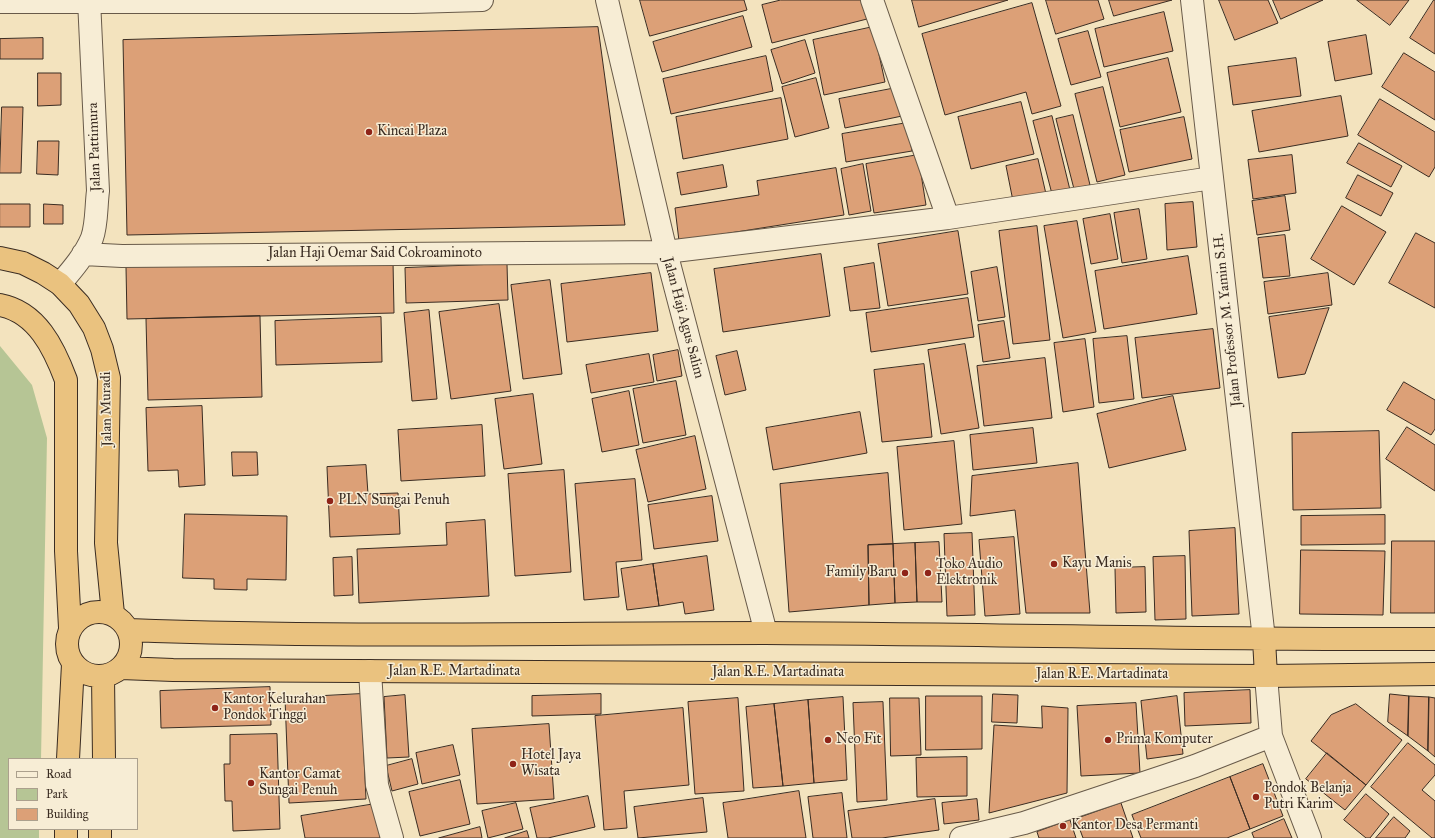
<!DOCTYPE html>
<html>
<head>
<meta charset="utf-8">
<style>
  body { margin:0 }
  #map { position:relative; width:1435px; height:838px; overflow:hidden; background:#f3e3be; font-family:"IM FELL Great Primer",serif }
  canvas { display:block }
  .legend { position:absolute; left:8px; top:758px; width:130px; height:72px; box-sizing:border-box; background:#f7edd5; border:1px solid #aba08d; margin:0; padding:5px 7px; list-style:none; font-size:12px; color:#3a2c22 }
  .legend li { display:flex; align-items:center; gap:8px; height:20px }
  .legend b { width:20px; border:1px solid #aba08d }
</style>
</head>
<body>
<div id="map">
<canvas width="1435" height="838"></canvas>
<ul class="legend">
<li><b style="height:5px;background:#f7edd5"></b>Road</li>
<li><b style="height:11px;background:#b6c595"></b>Park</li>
<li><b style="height:11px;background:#dca077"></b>Building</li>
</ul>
</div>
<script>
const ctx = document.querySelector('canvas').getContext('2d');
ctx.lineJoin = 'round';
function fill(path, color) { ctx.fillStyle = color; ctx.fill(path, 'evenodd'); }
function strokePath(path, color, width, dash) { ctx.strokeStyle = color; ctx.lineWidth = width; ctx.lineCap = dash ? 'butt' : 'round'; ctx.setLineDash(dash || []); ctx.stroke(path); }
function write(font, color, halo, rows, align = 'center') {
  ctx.font = font + ' "IM FELL Great Primer",serif'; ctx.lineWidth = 3; ctx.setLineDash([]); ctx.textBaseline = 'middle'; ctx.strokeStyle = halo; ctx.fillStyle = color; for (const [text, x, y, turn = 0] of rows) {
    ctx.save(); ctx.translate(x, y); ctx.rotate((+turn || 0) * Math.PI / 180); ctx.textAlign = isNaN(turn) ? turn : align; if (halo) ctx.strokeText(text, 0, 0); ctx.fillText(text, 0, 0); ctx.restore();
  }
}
fill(new Path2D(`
  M 0,346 L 32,385 L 47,438 L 41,759 L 9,759 L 9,829 L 39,829 L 39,838 L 0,838 Z`), '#b6c595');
const building = new Path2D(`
  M 640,0 L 744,0 L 747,10 L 650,36 Z
  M 781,0 L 862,0 L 867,19 L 772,43 L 762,5 Z
  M 912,0 L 1008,0 L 919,27 Z
  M 1046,0 L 1098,0 L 1104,19 L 1056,34 Z
  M 1109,0 L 1172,0 L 1114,16 Z
  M 1219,0 L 1268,0 L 1278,23 L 1235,40 Z
  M 1273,0 L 1323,0 L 1281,19 Z
  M 1357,0 L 1409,0 L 1390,25 Z
  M 1434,0 L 1435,0 L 1435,54 L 1410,38 Z
  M 1032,3 L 1061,106 L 1032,114 L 1026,92 L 945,115 L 922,34 Z
  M 1164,12 L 1173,51 L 1104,67 L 1095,29 Z
  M 743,16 L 752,47 L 662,72 L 653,42 Z
  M 598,27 L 625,225 L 127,235 L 123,40 Z
  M 873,27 L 885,82 L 824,95 L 813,40 Z
  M 1088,31 L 1101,77 L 1071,85 L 1058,39 Z
  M 1366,35 L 1372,74 L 1335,81 L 1328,42 Z
  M 43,38 L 43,59 L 0,59 L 0,39 Z
  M 805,40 L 815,73 L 782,84 L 771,50 Z
  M 1404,53 L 1435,72 L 1435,120 L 1382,87 Z
  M 766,56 L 773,91 L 671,114 L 663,79 Z
  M 1168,58 L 1181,112 L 1120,127 L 1107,73 Z
  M 1296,58 L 1301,96 L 1233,105 L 1228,67 Z
  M 38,73 L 61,73 L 61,105 L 38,106 Z
  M 816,78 L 829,128 L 795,137 L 782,87 Z
  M 1103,87 L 1125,175 L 1097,182 L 1075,94 Z
  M 896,88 L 902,116 L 845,128 L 839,99 Z
  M 1341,96 L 1348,136 L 1259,152 L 1252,111 Z
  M 781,98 L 788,139 L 683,159 L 676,117 Z
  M 1380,99 L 1435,132 L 1435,167 L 1429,177 L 1358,135 Z
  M 1021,102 L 1034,154 L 971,169 L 958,117 Z
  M 2,107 L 23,107 L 21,173 L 0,173 Z
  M 1073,115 L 1090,185 L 1074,189 L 1056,119 Z
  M 1052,116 L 1070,190 L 1052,194 L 1033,121 Z
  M 1184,117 L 1192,159 L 1129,172 L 1120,130 Z
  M 907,123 L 912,151 L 846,162 L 842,134 Z
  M 38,141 L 59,141 L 58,175 L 37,174 Z
  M 1359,143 L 1402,166 L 1391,187 L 1347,163 Z
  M 918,155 L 926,205 L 874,213 L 866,164 Z
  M 1292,155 L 1296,193 L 1253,199 L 1248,160 Z
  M 1038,159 L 1046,194 L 1013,201 L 1006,166 Z
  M 863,164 L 871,211 L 849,215 L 841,169 Z
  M 723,165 L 727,187 L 681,195 L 677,173 Z
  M 836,168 L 844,215 L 679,241 L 675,208 L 759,195 L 757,181 Z
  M 1358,175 L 1393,193 L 1381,216 L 1346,198 Z
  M 1285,196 L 1290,230 L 1257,235 L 1252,201 Z
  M 1193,202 L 1197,247 L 1167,250 L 1165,204 Z
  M 0,204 L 30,204 L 30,227 L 0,227 Z
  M 44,204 L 63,205 L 63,224 L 44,224 Z
  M 1342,206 L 1386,232 L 1354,285 L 1311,259 Z
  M 1139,209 L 1147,259 L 1122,263 L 1114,213 Z
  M 1110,214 L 1118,259 L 1091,264 L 1083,219 Z
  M 1077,221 L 1096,332 L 1063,338 L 1044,226 Z
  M 1037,226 L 1050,340 L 1013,344 L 999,231 Z
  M 958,231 L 968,294 L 888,306 L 878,244 Z
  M 1416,233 L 1435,243 L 1435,308 L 1389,283 Z
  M 1285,235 L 1290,276 L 1263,278 L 1258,238 Z
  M 821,254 L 830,316 L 723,332 L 714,269 Z
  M 1188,256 L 1197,314 L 1104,329 L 1095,271 Z
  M 393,261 L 394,313 L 127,319 L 126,267 Z
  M 874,263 L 880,308 L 850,311 L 844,268 Z
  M 507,264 L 508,300 L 406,303 L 405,268 Z
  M 997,267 L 1005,317 L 978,321 L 971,272 Z
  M 651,273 L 658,331 L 567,342 L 561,284 Z
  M 1328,273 L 1332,305 L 1268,314 L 1264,282 Z
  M 550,280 L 562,374 L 523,379 L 511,285 Z
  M 968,298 L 974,337 L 871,352 L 866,313 Z
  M 499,304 L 511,391 L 451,399 L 439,312 Z
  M 1329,308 L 1305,374 L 1278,378 L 1269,317 Z
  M 429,310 L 437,399 L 412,401 L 404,313 Z
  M 260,316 L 262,397 L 148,400 L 146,319 Z
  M 381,317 L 382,362 L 276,365 L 275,321 Z
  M 1004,321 L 1010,358 L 983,362 L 978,325 Z
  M 1213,329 L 1220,388 L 1142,398 L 1135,338 Z
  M 1127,336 L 1134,399 L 1099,403 L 1093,339 Z
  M 1085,339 L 1094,407 L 1063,412 L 1054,343 Z
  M 965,344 L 979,428 L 941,434 L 928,350 Z
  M 678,350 L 682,376 L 657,381 L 653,355 Z
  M 737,351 L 746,390 L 725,395 L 716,356 Z
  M 649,354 L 654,382 L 591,393 L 586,365 Z
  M 1045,358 L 1052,418 L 984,426 L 977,366 Z
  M 924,364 L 932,437 L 882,442 L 874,370 Z
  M 676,381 L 686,435 L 643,443 L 633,389 Z
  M 1404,382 L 1435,400 L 1435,429 L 1431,435 L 1387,410 Z
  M 629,391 L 639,445 L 602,452 L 592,399 Z
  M 533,394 L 542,464 L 504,469 L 495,399 Z
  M 1173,396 L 1186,450 L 1109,468 L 1097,414 Z
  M 202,406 L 205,485 L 179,487 L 178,470 L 148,471 L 146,408 Z
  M 860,412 L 867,453 L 773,470 L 766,428 Z
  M 482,425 L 485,476 L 401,481 L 398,430 Z
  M 1407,427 L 1435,445 L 1435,491 L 1386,459 Z
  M 1033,428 L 1037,463 L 973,470 L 970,435 Z
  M 1379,431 L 1381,508 L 1293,510 L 1292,433 Z
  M 695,436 L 706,489 L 648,502 L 636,450 Z
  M 954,441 L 962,524 L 904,530 L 897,447 Z
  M 232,452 L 257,452 L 258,475 L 233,476 Z
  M 1078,463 L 1090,613 L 1026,613 L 1015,510 L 970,516 L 972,476 Z
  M 366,465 L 368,494 L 398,493 L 400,534 L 330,537 L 327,467 Z
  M 564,470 L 571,572 L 515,576 L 508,474 Z
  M 888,473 L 893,544 L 868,545 L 869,605 L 789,612 L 780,484 Z
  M 635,479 L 642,560 L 616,562 L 619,597 L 584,600 L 575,484 Z
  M 712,496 L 718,541 L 654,549 L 648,505 Z
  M 185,514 L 287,516 L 286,580 L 247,579 L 247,590 L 214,589 L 214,579 L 183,578 Z
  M 1385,515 L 1385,544 L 1301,545 L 1301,516 Z
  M 485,520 L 489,596 L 359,603 L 357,549 L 447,545 L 446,523 Z
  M 1235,528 L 1239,614 L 1192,616 L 1189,531 Z
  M 972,533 L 975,615 L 947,616 L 944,534 Z
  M 1014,537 L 1020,614 L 985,616 L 979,540 Z
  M 1392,541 L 1435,541 L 1435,613 L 1391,613 Z
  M 939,542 L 942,602 L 917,602 L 915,543 Z
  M 915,543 L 917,602 L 895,603 L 893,544 Z
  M 893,544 L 895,603 L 869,605 L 868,545 Z
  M 1301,550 L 1385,551 L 1383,615 L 1300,614 Z
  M 707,556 L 714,610 L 685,614 L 683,602 L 659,606 L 653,564 Z
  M 1185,556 L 1186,619 L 1155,620 L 1153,557 Z
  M 352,557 L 353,595 L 334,596 L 333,558 Z
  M 653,564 L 659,606 L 627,610 L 621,569 Z
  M 1145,567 L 1146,612 L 1116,613 L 1115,568 Z
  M 270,687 L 271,725 L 161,728 L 160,691 Z
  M 1250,690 L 1251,723 L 1185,726 L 1184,693 Z
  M 361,694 L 366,799 L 289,803 L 285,698 Z
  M 601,694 L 601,714 L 532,716 L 532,696 Z
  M 993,694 L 1018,695 L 1017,723 L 992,722 Z
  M 1390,694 L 1409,696 L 1408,736 L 1388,722 Z
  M 405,695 L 409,757 L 387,758 L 384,697 Z
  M 926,696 L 982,696 L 982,749 L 926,750 Z
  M 1177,696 L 1183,754 L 1147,759 L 1141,701 Z
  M 1409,696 L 1429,697 L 1428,751 L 1408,736 Z
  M 843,697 L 847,780 L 814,783 L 808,700 Z
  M 1429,697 L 1435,698 L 1435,757 L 1428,751 Z
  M 738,698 L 744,791 L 695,794 L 688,702 Z
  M 890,698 L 919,698 L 921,755 L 891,756 Z
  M 808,700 L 814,783 L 783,786 L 774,704 Z
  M 883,702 L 887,800 L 857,802 L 853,703 Z
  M 1136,703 L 1140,773 L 1081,776 L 1077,706 Z
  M 774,704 L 783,786 L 753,788 L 746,707 Z
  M 1356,704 L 1402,740 L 1366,785 L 1311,741 L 1331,715 Z
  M 1042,706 L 1068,708 L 1067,793 L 989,813 L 994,725 L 1042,728 Z
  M 683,708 L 689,785 L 624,791 L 627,828 L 604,830 L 595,716 Z
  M 549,724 L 554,799 L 477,804 L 472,729 Z
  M 277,734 L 280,829 L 233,831 L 232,801 L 225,801 L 224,764 L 230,764 L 230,735 Z
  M 1408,743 L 1435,765 L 1435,775 L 1422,790 L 1435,801 L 1435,838 L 1432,838 L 1371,787 Z
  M 453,745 L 460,775 L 422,784 L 416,753 Z
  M 1327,753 L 1366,785 L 1345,810 L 1306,779 Z
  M 967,757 L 967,796 L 917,797 L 916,758 Z
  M 412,759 L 418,784 L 392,791 L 386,766 Z
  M 1263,764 L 1283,816 L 1250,829 L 1230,777 Z
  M 1230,777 L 1250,829 L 1227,838 L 1141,838 L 1132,815 Z
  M 460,780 L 470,824 L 420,836 L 409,792 Z
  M 799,791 L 806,838 L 728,838 L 723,803 Z
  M 842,793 L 847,838 L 813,838 L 808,797 Z
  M 1366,794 L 1389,814 L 1370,838 L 1366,838 L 1344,820 Z
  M 588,796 L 595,827 L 548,838 L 537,838 L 530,808 Z
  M 703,798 L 707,832 L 638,838 L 634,807 Z
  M 935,799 L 939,830 L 882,838 L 852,838 L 848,811 Z
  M 977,799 L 979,820 L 944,824 L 942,803 Z
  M 516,803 L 523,829 L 488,838 L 482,811 Z
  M 1121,803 L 1133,838 L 1083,838 L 1076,819 Z
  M 375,804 L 380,838 L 305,838 L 301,816 Z
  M 1394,817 L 1410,831 L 1405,838 L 1376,838 Z
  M 1284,819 L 1292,838 L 1254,838 L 1252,833 Z
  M 1070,820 L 1076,838 L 1039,838 L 1037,832 Z
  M 480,827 L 482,838 L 439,838 Z
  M 527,831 L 529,838 L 505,838 Z`);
fill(building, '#dca077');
strokePath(building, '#3a2c22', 1);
const minor = new Path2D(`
  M 607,0 L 666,252 L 766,633
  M 872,0 L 948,218
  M 1192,0 L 1264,639
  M 0,2 L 413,2 L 482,0
  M 83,254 L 122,256 L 666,252 L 948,218 L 1212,178
  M 60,284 C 72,270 85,255 92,238 C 97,224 96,206 98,191 L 89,0
  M 370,671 L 377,785 L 392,838
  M 1266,676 L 1271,736 L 1310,838
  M 961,838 L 1024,823 L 1195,766 L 1271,736`);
const highway = new Path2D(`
  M 0,258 L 23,263 L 43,273 L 60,284 L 79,304 L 94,328 L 102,349 L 109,378 L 106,543 L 113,614
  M 0,305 C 37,312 54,348 66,380 L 66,551 L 70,628
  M67 644a32 32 0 1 1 64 0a32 32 0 1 1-64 0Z
  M 129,630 C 341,638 553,633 765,633 C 989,634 1212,640 1435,639
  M 1264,639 L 1266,676
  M 121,668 L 173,670 L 1266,676 L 1435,674
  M 103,676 L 104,759
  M 68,759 L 73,664
  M 66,838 L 66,829
  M 100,838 L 100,829`);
strokePath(minor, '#685a49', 24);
strokePath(highway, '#3a2c22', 24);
strokePath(minor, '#f7edd5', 22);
strokePath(highway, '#eac27f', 22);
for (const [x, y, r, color] of [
  [369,132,4,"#8f2418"],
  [330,501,4,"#8f2418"],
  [1054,564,4,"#8f2418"],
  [905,573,4,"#8f2418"],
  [928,573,4,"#8f2418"],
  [215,708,4,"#8f2418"],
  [828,740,4,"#8f2418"],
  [1108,740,4,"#8f2418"],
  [513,764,4,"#8f2418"],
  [251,783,4,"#8f2418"],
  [1256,797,4,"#8f2418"],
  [1063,826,4,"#8f2418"]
]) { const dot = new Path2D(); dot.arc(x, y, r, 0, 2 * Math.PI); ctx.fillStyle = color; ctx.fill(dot); strokePath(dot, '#f7edd5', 1.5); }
write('14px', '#3a2c22', '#f7edd5', [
  ["Kincai Plaza",377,132],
  ["PLN Sungai Penuh",338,501],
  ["Kayu Manis",1062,564],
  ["Toko Audio",936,565],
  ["Elektronik",936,581],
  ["Family Baru",897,573,"right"],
  ["Kantor Kelurahan",223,700],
  ["Pondok Tinggi",223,716],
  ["Neo Fit",836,740],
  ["Prima Komputer",1116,740],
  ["Hotel Jaya",521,756],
  ["Wisata",521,772],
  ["Kantor Camat",259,775],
  ["Sungai Penuh",259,791],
  ["Pondok Belanja",1264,789],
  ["Putri Karim",1264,805],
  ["Kantor Desa Permanti",1071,826]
], 'left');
write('14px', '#3a2c22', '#f7edd5', [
  ["Jalan Pattimura",95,147,-92],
  ["Jalan Haji Oemar Said Cokroaminoto",375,254],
  ["Jalan Haji Agus Salim",683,318,75],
  ["Jalan Professor M. Yamin S.H.",1228,320,-96],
  ["Jalan Muradi",107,409,-91],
  ["Jalan R.E. Martadinata",454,672],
  ["Jalan R.E. Martadinata",778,673],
  ["Jalan R.E. Martadinata",1102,675]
]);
</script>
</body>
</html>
